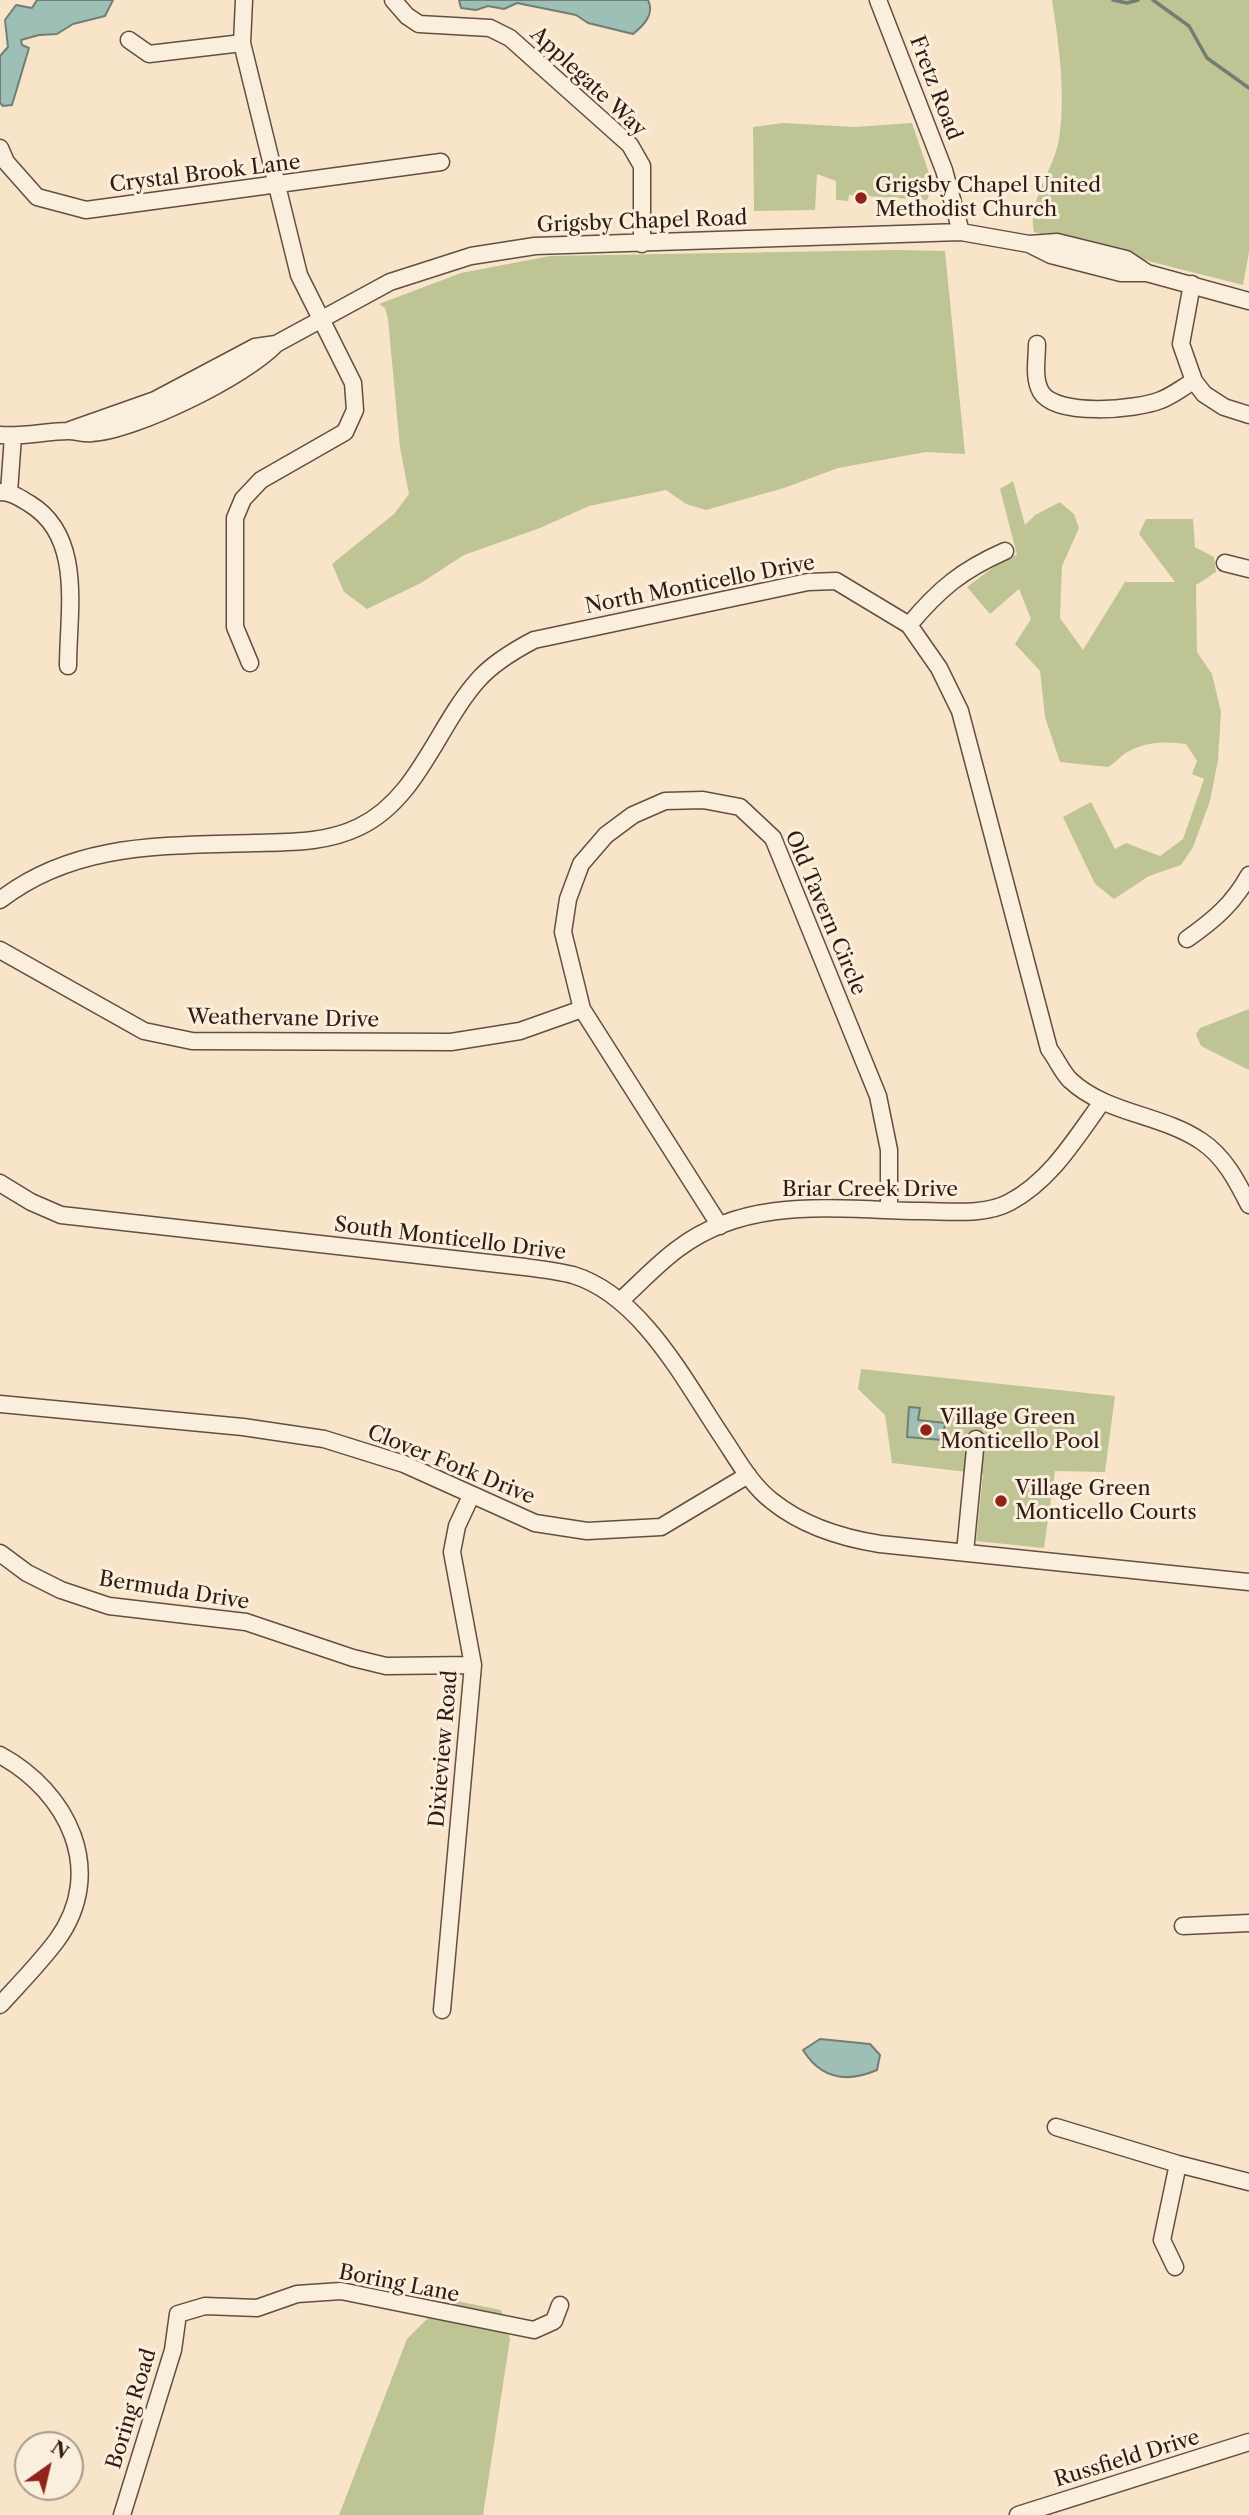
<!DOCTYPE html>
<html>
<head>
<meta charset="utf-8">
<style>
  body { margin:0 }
  #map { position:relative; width:1249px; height:2515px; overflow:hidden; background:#f8e5c9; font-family:"Libre Caslon Text",serif }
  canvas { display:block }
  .north { position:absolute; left:14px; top:2431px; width:70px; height:70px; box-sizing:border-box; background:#faeedc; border:2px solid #aa9a8c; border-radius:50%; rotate:34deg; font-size:19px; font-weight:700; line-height:28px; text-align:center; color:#311c15 }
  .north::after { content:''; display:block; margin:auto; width:24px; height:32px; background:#8f2418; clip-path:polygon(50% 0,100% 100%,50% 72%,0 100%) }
</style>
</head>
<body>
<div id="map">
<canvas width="1249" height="2515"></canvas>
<div class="north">N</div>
</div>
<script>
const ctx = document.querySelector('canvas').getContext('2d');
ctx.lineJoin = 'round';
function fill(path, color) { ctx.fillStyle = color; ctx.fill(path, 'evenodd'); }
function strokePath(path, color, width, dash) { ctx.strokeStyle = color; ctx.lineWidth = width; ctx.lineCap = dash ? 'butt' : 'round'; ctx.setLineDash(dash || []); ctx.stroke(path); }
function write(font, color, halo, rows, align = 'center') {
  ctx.font = font + ' "Libre Caslon Text",serif'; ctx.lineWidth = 6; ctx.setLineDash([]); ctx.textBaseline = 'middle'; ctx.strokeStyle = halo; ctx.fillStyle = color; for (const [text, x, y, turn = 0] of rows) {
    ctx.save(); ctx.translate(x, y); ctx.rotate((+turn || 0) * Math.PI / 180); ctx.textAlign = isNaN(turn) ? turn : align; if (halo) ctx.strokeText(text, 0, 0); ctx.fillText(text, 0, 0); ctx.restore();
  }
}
fill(new Path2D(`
  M 1052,0 L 1249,0 L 1249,252 L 1243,285 L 1034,232 C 1027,201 1054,170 1059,139 C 1066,95 1059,45 1052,0 Z
  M 783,123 L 855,127 L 912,123 L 933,185 L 927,200 L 849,195 L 848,201 L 836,200 L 836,181 L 817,174 L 815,210 L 754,211 L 753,127 Z
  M 896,250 L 945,251 L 965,454 L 926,452 L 838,468 L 784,488 L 706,510 L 686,504 L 666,490 L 589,506 L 540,528 L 464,555 L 421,583 L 367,609 L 344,592 L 332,564 L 394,514 L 409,494 L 400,448 L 388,319 L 385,308 L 379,304 L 461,273 L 550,256 Z
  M 1013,481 L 1025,525 L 1035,515 L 1060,502 L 1074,514 L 1079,528 L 1062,566 L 1060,618 L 1083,650 L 1125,582 L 1175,582 L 1139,534 L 1146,519 L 1193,519 L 1195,547 L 1214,557 L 1216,572 L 1196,585 L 1197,652 L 1212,674 L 1221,712 L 1218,760 L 1210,801 L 1193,847 L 1181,865 L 1149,876 L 1114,899 L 1095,884 L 1063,817 L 1091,802 L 1115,849 L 1126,843 L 1160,856 L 1183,839 L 1204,779 L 1192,774 L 1197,761 L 1186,744 C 1165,741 1144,742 1126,753 C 1119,757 1116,763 1108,767 L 1060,762 L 1045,717 L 1040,671 L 1015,644 L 1031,619 L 1019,589 L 990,614 L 967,587 L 1007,557 L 1017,555 L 1000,489 Z
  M 1249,1009 L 1249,1070 L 1201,1046 L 1196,1034 L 1200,1028 Z
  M 861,1369 L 1115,1396 L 1105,1472 L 1055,1471 L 1044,1548 L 976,1541 L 983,1474 L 892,1463 L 885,1415 L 858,1389 Z
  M 447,2299 L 501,2310 L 510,2339 L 483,2515 L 339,2515 L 407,2339 Z`), '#bfc495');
const water = new Path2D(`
  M 37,0 L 113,0 L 105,16 L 73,24 L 57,34 L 39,35 L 21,40 L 22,45 L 29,48 L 12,105 L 3,106 L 0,103 L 0,56 L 8,47 L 5,20 L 16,5 L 32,8 Z
  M 459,0 L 648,0 C 655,14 644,25 633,34 L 588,23 L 576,15 L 517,3 L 504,9 L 488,6 L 476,10 L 461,8 Z
  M 909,1407 L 920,1408 L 918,1420 L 945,1423 L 943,1440 L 907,1437 Z
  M 820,2039 L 870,2044 L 880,2055 L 877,2070 C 847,2083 821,2079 803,2050 Z`);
fill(water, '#9dbfb5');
strokePath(water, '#727e75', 2);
strokePath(new Path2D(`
  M 1113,0 L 1127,3 L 1138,0
  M 1153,0 L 1189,26 L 1207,58 L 1249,88`), '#727e75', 3.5);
const minor = new Path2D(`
  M 244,0 L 242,43 L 299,275 L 353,383 L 355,410 L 345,432 L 261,480 L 243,499 L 235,518 L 235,627 L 250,663
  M 393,0 L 407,16 L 419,24 L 490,28 L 510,38 L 630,145 L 642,166 L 642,244
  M 878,0 L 944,170 L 961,232
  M 129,40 L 149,54 L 242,43
  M 0,148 L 6,162 L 37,197 L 86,210 L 441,162
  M 1031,245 L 1051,255 L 1121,273 L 1147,273 L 1249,301
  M 1192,284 L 1181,344 L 1194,381 L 1204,394 L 1224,407 L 1249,415
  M 1037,344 C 1037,360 1033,378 1041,392 C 1056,417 1136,410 1161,400 C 1172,396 1183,387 1194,381
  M 70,430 L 155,400 L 255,347 L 276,344
  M 0,435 C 24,437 46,431 69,431 C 76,431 84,434 91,433 C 135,431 246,376 276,344 L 390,282 L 471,256 L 535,246 L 961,232 L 1029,244 L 1057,242 L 1126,259 L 1147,273
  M 0,492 C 12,492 20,498 30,504 C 84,537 68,612 68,666
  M 9,492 L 13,436
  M 1225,563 L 1249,569
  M 909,625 C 939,589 962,570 1005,551
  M 0,900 C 75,842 163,846 254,843 C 290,842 326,843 359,827 C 418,799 437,726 478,680 C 493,663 515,650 534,640 L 808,582 L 836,581 L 909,625 L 939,668 L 960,711 L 1049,1049 C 1056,1058 1062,1072 1070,1080 C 1106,1114 1161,1114 1201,1141 C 1224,1156 1237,1181 1249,1205
  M 1187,939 C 1214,920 1233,904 1249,875
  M 0,950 L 144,1031 L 192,1041 L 451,1042 L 520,1031 L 582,1009
  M 0,1183 L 31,1202 L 61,1215 L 525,1267 C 541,1269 558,1271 573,1275 C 642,1296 685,1382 723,1438 C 737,1459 751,1485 772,1501 C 803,1526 842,1538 880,1544 L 1249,1582
  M 720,1226 L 582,1009 L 563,932 L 568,899 L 581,864 L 606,835 L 633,815 L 665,801 L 703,800 L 740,807 L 773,838 L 878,1096 L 889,1150 L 889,1210
  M 620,1301 C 639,1284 658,1263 679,1248 C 750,1195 838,1210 921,1211 C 948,1211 985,1216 1010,1202 C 1051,1180 1075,1139 1102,1102
  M 0,1404 L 243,1427 L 324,1439 L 404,1464 L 535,1523 L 587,1531 L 661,1527 L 748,1475
  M 965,1552 L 976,1439
  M 0,1553 L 27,1573 L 61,1590 L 109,1606 L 246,1622 L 353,1658 L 386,1666 L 473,1665
  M 0,1755 C 68,1792 107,1871 57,1940 C 40,1963 19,1984 0,2005
  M 1183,1926 L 1249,1923
  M 442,2010 L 473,1665 L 452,1552 L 457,1526 L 471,1496
  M 1056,2127 L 1178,2164 L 1249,2182
  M 1175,2267 L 1162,2240 L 1178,2164
  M 122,2515 L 173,2350 L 178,2314 L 205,2306 L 257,2308 L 297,2294 L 341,2291 L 534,2330 L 554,2321 L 560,2305
  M 1018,2515 L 1249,2442`);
strokePath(minor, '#634e42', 19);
strokePath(minor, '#faeedc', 16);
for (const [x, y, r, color] of [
  [861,198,7,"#8f2418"],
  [926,1430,7,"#8f2418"],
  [1001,1501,7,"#8f2418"]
]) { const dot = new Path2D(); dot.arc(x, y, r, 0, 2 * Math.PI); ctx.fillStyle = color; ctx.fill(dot); strokePath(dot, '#faeedc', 2.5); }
write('21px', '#311c15', '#faeedc', [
  ["Applegate Way",588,82,43],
  ["Fretz Road",935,88,69],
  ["Crystal Brook Lane",205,174,-7],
  ["Grigsby Chapel Road",642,222,-2],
  ["North Monticello Drive",700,585,-11],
  ["Old Tavern Circle",825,913,67],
  ["Weathervane Drive",283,1019,1],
  ["Briar Creek Drive",870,1190],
  ["South Monticello Drive",450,1239,7],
  ["Clover Fork Drive",451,1465,22],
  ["Bermuda Drive",174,1591,9],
  ["Dixieview Road",444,1749,-85],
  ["Boring Lane",399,2284,11],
  ["Boring Road",132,2409,-73],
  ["Russfield Drive",1127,2459,-17]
]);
write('21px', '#311c15', '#faeedc', [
  ["Grigsby Chapel United",875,186],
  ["Methodist Church",875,210],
  ["Village Green",940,1418],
  ["Monticello Pool",940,1442],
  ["Village Green",1015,1489],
  ["Monticello Courts",1015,1513]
], 'left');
</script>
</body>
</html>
